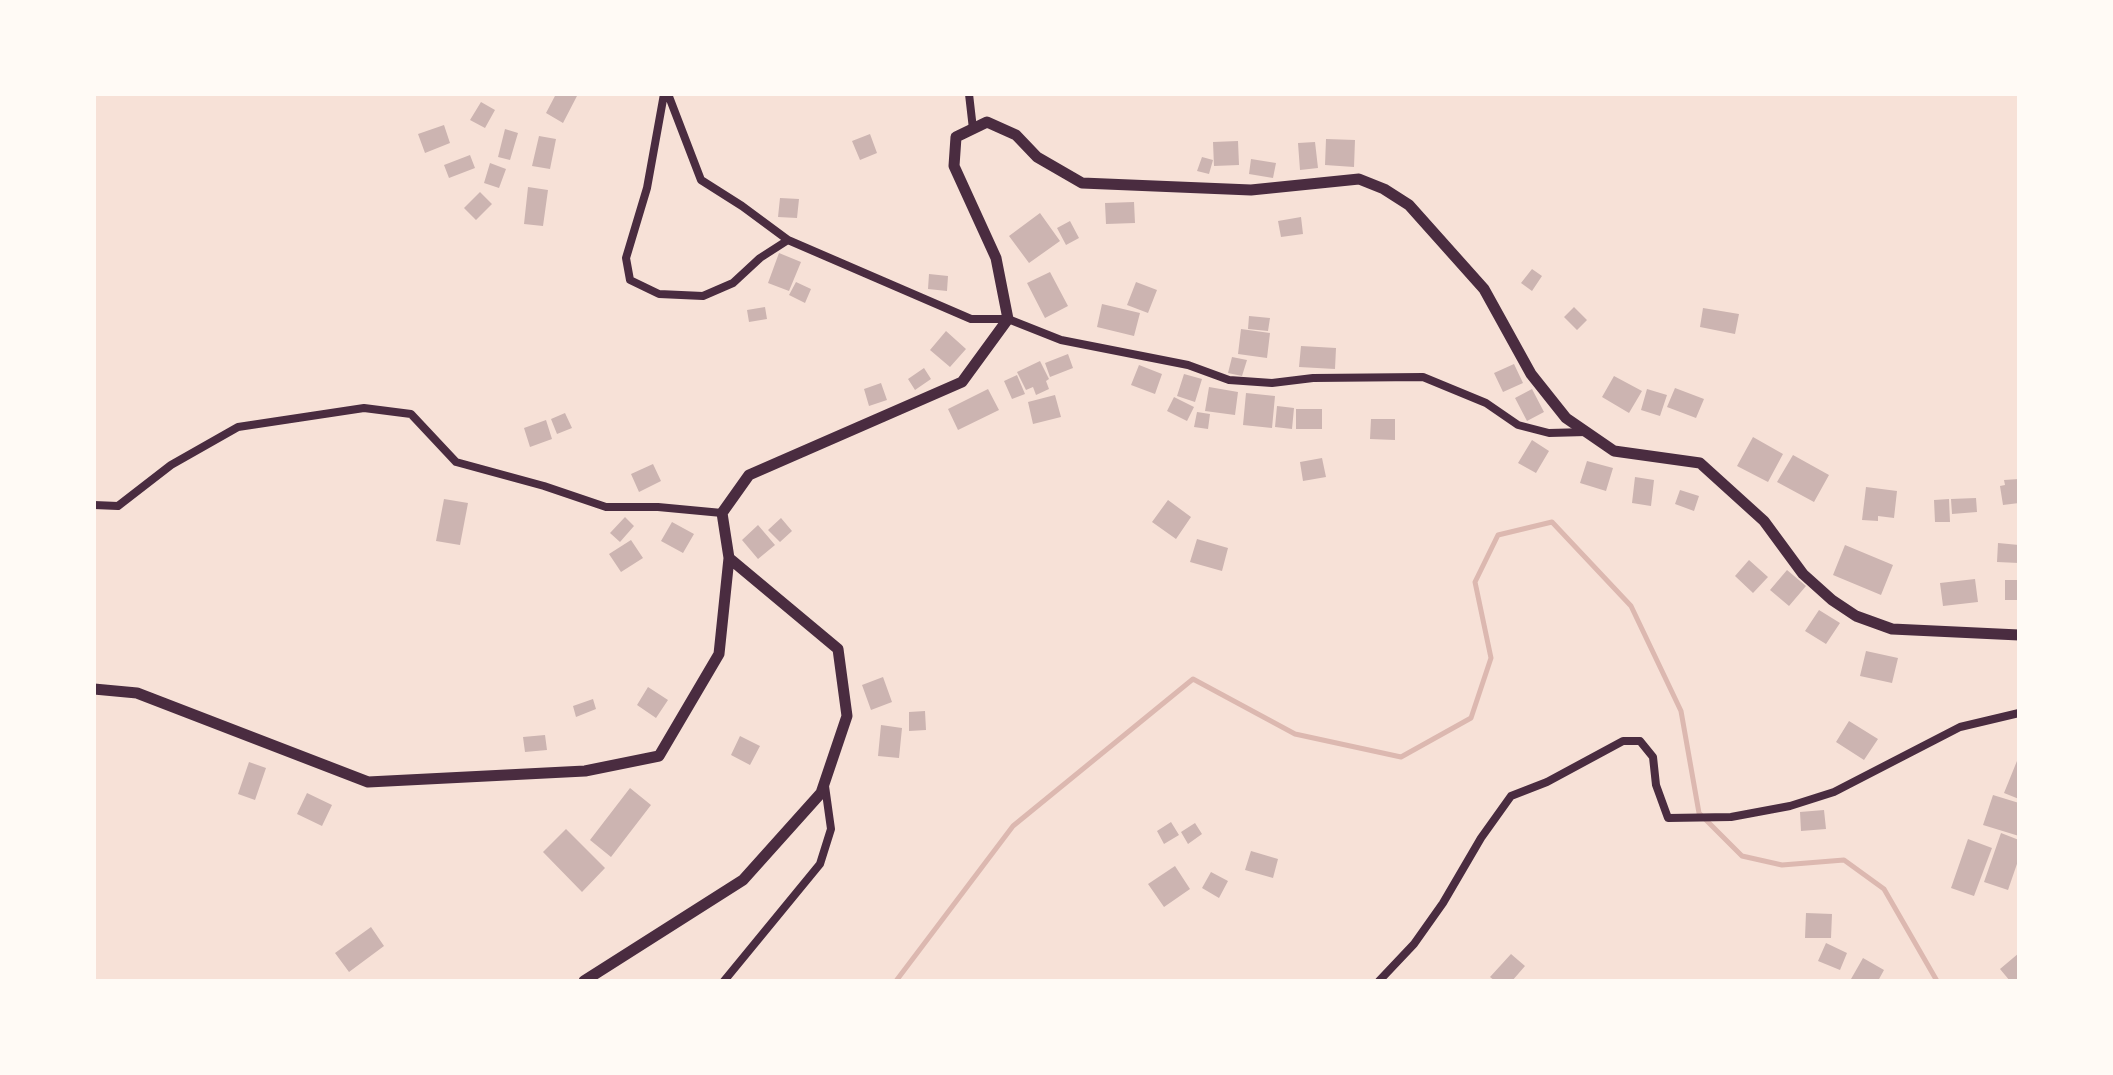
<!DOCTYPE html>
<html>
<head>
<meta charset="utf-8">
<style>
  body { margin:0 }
  #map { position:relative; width:2113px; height:1075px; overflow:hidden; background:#f7e1d7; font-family:"Golos Text",sans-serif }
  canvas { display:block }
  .frame { position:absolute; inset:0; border:96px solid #fffaf5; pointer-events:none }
</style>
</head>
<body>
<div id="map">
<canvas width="2113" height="1075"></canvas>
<div class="frame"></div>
</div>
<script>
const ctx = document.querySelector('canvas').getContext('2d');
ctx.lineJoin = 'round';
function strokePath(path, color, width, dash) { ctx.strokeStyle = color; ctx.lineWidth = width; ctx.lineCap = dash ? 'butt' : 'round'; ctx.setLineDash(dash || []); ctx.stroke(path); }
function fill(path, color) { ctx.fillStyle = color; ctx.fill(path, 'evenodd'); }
strokePath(new Path2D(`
  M 896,981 L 1013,826 L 1193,679 L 1295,734 L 1401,757 L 1471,718 L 1491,658 L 1475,582 L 1498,535 L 1552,522 L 1631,606 L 1681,711 L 1699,813 L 1742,856 L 1782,865 L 1844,860 L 1884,889 L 1937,981`), '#dcb8b0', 5);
fill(new Path2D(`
  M 556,94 L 578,94 L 563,123 L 546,113 Z
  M 481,102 L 495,110 L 485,128 L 470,120 Z
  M 444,125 L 450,143 L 425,153 L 418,134 Z
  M 505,129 L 518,133 L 510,160 L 498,157 Z
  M 870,134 L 877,153 L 860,160 L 852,141 Z
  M 539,136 L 556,139 L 550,169 L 532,166 Z
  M 1326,139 L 1355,140 L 1354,167 L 1325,165 Z
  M 1238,141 L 1239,165 L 1214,166 L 1213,142 Z
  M 1315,142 L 1318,168 L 1300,170 L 1298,143 Z
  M 470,155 L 475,168 L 449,178 L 444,165 Z
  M 1202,157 L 1213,160 L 1209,174 L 1197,171 Z
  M 1251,159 L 1276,163 L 1273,178 L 1249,174 Z
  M 490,163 L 506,169 L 499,188 L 484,183 Z
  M 528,187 L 548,190 L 543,226 L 524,224 Z
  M 480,192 L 492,204 L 476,220 L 464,208 Z
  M 780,198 L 799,199 L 797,218 L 778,217 Z
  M 1134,202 L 1135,223 L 1106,224 L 1105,203 Z
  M 1040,213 L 1060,241 L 1029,263 L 1009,236 Z
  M 1301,217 L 1303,234 L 1281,237 L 1278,221 Z
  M 1070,221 L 1079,238 L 1066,245 L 1057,228 Z
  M 779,253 L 801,262 L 789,291 L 768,283 Z
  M 1532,269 L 1542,276 L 1532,291 L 1521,283 Z
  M 1050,272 L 1068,306 L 1045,318 L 1027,283 Z
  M 929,274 L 948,276 L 947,291 L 928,289 Z
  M 796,282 L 811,289 L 805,303 L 789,295 Z
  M 1136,282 L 1157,290 L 1148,313 L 1127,305 Z
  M 1102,304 L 1140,313 L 1134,336 L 1097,327 Z
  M 765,307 L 767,319 L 749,322 L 747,310 Z
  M 1574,307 L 1587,320 L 1577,330 L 1564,317 Z
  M 1703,308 L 1739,314 L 1735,334 L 1700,327 Z
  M 1249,316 L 1270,318 L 1268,331 L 1248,329 Z
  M 1241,329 L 1270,333 L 1267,358 L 1238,354 Z
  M 946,331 L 966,349 L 950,367 L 930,350 Z
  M 1301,346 L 1336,348 L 1335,369 L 1299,367 Z
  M 1068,354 L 1073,368 L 1050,377 L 1045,363 Z
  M 1232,357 L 1247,360 L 1242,376 L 1228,373 Z
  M 1040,361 L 1049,379 L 1046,381 L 1049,389 L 1036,395 L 1033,387 L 1026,390 L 1017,372 Z
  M 1514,364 L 1523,383 L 1503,392 L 1494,373 Z
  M 1139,365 L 1162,374 L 1155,394 L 1131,385 Z
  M 924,368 L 931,379 L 915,390 L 908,379 Z
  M 1184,374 L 1202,379 L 1195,402 L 1177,396 Z
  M 1017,375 L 1025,394 L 1012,399 L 1004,381 Z
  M 1614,376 L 1642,391 L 1629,413 L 1602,397 Z
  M 881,383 L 887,400 L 869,406 L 864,389 Z
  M 1209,387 L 1238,392 L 1235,415 L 1205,411 Z
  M 1675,388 L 1704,399 L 1696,418 L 1667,407 Z
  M 988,389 L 999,410 L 958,430 L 948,409 Z
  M 1532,389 L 1544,412 L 1527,421 L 1515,398 Z
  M 1647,389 L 1667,395 L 1660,416 L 1641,410 Z
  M 1246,393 L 1275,396 L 1272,428 L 1243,425 Z
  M 1055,395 L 1061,417 L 1033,424 L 1028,402 Z
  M 1174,397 L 1194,407 L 1187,421 L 1167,411 Z
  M 1277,406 L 1294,408 L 1292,429 L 1275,427 Z
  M 1296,409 L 1322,409 L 1322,429 L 1296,429 Z
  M 1197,412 L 1210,414 L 1208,429 L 1194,427 Z
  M 565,413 L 572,428 L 557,434 L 551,419 Z
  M 1371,419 L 1395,419 L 1395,440 L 1370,439 Z
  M 546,420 L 552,439 L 530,447 L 524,428 Z
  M 1753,437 L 1783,454 L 1768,482 L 1737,466 Z
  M 1532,440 L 1549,451 L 1536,473 L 1518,463 Z
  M 1793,455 L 1829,475 L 1814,502 L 1777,482 Z
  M 1322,458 L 1326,477 L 1303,481 L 1300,462 Z
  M 1587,461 L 1613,468 L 1606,491 L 1580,483 Z
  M 653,464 L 661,481 L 639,492 L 631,474 Z
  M 1635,477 L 1654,480 L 1651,506 L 1632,503 Z
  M 2019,479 L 2019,503 L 2003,505 L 2000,486 L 2005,485 L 2004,480 Z
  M 1866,487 L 1897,491 L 1894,518 L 1878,516 L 1878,521 L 1862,520 Z
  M 1680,490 L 1699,496 L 1694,511 L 1675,504 Z
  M 1976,498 L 1977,512 L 1952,514 L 1951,499 Z
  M 444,499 L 468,503 L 460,545 L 436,541 Z
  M 1949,499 L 1950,522 L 1935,522 L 1934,500 Z
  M 1168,500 L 1191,517 L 1176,539 L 1152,522 Z
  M 625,517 L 634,526 L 620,542 L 610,533 Z
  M 781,518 L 792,531 L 780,542 L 768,530 Z
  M 672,522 L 694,534 L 683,553 L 661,541 Z
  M 758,525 L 775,545 L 758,559 L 742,540 Z
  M 1197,539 L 1228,548 L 1222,571 L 1190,562 Z
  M 631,540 L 643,558 L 621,572 L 609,554 Z
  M 1998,543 L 2019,545 L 2019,563 L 1997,562 Z
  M 1845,545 L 1893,565 L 1881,595 L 1833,575 Z
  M 1749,560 L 1768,577 L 1753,593 L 1735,576 Z
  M 1787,570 L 1806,586 L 1789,606 L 1770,590 Z
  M 1975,579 L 1978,602 L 1943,606 L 1940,583 Z
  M 2005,580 L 2019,580 L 2019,600 L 2005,600 Z
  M 1819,610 L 1840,623 L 1826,644 L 1805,631 Z
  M 1866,651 L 1898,658 L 1892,683 L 1860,676 Z
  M 883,677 L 892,702 L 871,710 L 862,685 Z
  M 648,687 L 668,700 L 656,718 L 637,705 Z
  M 593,699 L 596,709 L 576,717 L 573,706 Z
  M 925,711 L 926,730 L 909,731 L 909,712 Z
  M 1849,721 L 1878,739 L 1864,760 L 1836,742 Z
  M 881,725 L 902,728 L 899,758 L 878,756 Z
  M 545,735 L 547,750 L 525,752 L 523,737 Z
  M 740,736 L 760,746 L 750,765 L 731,755 Z
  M 2019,756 L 2019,799 L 2004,793 Z
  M 249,762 L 266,768 L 255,800 L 238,794 Z
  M 630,788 L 651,805 L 611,857 L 590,840 Z
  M 307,793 L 332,805 L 322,826 L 297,814 Z
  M 1993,795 L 2019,803 L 2019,836 L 1983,825 Z
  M 1824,810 L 1826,829 L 1801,831 L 1800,812 Z
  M 1171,822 L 1179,835 L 1164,844 L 1157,831 Z
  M 1195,823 L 1202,834 L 1188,844 L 1181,832 Z
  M 566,829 L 605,868 L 582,892 L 543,852 Z
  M 2001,833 L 2019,840 L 2019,858 L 2008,890 L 1984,882 Z
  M 1968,839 L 1992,848 L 1974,896 L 1951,888 Z
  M 1251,851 L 1278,859 L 1273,878 L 1245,870 Z
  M 1175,866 L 1190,889 L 1164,907 L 1148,884 Z
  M 1211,872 L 1228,881 L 1219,898 L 1202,888 Z
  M 1806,913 L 1832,914 L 1831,938 L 1805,938 Z
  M 371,927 L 384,946 L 349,972 L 335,953 Z
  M 1826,943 L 1847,953 L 1840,970 L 1818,961 Z
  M 2019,953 L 2019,981 L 2010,981 L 2000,969 Z
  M 1511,954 L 1525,966 L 1512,981 L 1495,981 L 1490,977 Z
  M 1863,958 L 1884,970 L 1878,981 L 1851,979 Z`), '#ccb4b1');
strokePath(new Path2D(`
  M 664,94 L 647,188 L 626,258 L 630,280 L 659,294 L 703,296 L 733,283 L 760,258 L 788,240
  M 668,94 L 701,180 L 742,206 L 788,240 L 971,319 L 1008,319 L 1061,340 L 1188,365 L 1229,380 L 1272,383 L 1313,378 L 1423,377 L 1486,403 L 1518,425 L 1549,433 L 1586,432
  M 969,94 L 973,129
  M 94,505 L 118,506 L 171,465 L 238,427 L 364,408 L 411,414 L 456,462 L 544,486 L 606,507 L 658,507 L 722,513
  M 724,981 L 820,864 L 831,829 L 825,786
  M 1379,981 L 1414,944 L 1443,903 L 1481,838 L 1511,796 L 1547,782 L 1623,741 L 1640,741 L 1653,757 L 1656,785 L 1668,818 L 1731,817 L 1790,806 L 1834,792 L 1960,727 L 2019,713`), '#4a2c40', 8);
strokePath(new Path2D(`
  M 94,689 L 137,693 L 368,782 L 585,771 L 659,756 L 719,654 L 729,558
  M 584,981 L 743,880 L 821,793 L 847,716 L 838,649 L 729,558 L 722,513 L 749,475 L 962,382 L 1008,319 L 996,258 L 954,166 L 956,137 L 987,122 L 1016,135 L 1037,157 L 1082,183 L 1251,190 L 1359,179 L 1384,189 L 1409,205 L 1484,289 L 1531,374 L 1566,418 L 1614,451 L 1700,463 L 1764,521 L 1803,574 L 1832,600 L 1856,616 L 1892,629 L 2019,635`), '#4a2c40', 11);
</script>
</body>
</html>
